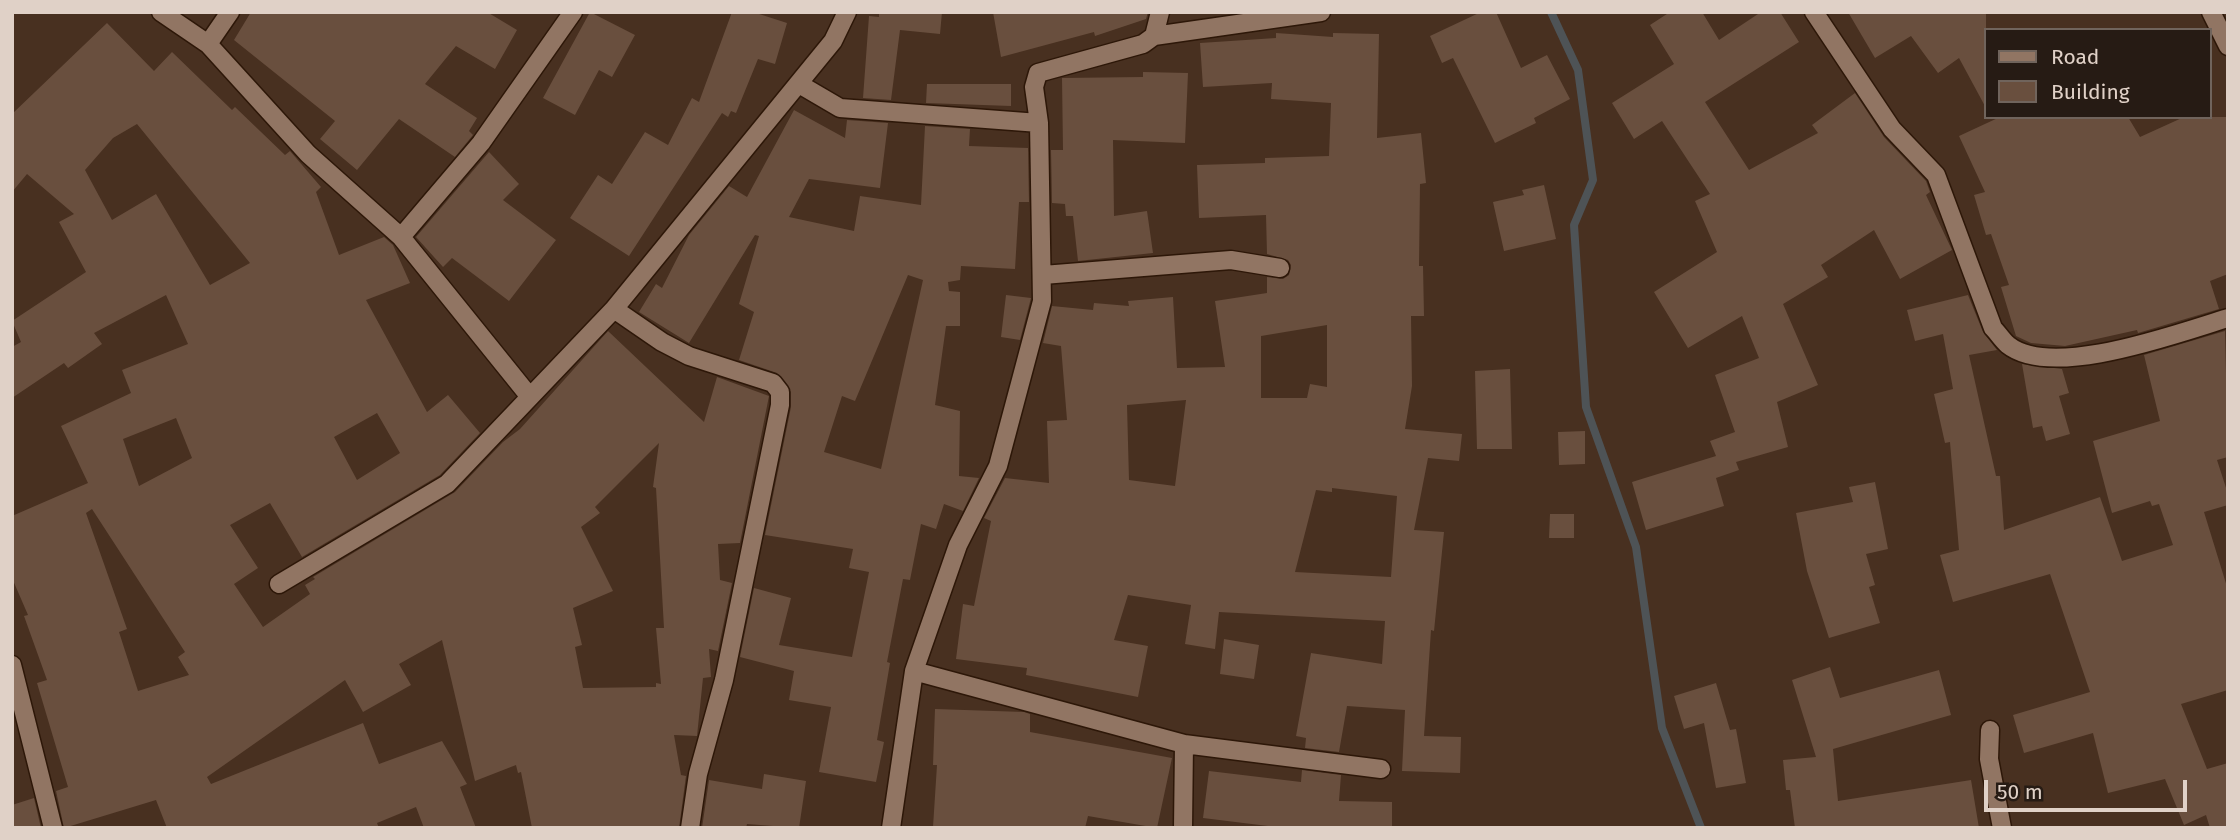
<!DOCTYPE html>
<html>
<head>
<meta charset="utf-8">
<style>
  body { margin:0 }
  #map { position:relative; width:2240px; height:840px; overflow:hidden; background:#483020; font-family:"Fira Sans",sans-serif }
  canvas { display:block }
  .frame { position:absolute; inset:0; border:14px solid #e0d1c7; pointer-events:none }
  .legend { position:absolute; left:1984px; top:28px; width:228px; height:91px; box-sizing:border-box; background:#261b14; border:2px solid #70645c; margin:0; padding:9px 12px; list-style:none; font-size:21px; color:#e0d1c7 }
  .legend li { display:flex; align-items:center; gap:14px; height:35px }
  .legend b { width:35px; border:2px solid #70645c }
  .scale { position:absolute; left:1984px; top:780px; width:203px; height:32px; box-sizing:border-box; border:4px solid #e0d1c7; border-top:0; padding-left:9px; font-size:21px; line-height:24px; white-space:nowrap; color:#e0d1c7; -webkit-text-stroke:5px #261b14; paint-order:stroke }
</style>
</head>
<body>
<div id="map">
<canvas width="2240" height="840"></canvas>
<div class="frame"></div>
<ul class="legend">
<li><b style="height:9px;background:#917563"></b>Road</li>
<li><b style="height:19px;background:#694f3e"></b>Building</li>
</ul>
<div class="scale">50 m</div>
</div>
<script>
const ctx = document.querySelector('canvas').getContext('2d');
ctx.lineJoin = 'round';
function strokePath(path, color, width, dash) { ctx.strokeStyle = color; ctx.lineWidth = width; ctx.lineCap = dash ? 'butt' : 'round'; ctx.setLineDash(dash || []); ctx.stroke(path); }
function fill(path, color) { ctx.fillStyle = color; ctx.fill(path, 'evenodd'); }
strokePath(new Path2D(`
  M 1551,12 L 1578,70 L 1593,180 L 1574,225 L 1586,407 L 1636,547 L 1662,728 L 1701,828`), '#4e5356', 8);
fill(new Path2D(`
  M 251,12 L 487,12 L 517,30 L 495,69 L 456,46 L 425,84 L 477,118 L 469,131 L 473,135 L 455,157 L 399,119 L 357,170 L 320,139 L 335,121 L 234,40 Z
  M 590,12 L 635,35 L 612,77 L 599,70 L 575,115 L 543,98 Z
  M 732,12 L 753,12 L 787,23 L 775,64 L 758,59 L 736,113 L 731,111 L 728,117 L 722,113 L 629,256 L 570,218 L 598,175 L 612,184 L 645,132 L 668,145 L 692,98 L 699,102 Z
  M 879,12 L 942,12 L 940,34 L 900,30 L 891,100 L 863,98 L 869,16 L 879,17 Z
  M 993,12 L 1148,12 L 1146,19 L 1095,36 L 1094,32 L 1001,57 Z
  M 1481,12 L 1496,12 L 1521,68 L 1547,55 L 1570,99 L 1534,118 L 1536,123 L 1495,143 L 1453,58 L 1442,63 L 1430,36 Z
  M 1670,12 L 1702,12 L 1719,40 L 1761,12 L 1780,12 L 1799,42 L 1705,102 L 1749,170 L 1818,133 L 1812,125 L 1855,93 L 1884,137 L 1926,181 L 1930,192 L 1926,195 L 1952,250 L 1900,279 L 1874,230 L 1821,265 L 1828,277 L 1783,304 L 1818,385 L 1777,402 L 1788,447 L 1736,462 L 1739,470 L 1716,478 L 1724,506 L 1646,530 L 1632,482 L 1716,456 L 1710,441 L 1735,432 L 1715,375 L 1759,358 L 1742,316 L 1688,348 L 1654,292 L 1717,252 L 1695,201 L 1710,194 L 1662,121 L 1634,139 L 1612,103 L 1674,64 L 1650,25 Z
  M 1848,12 L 1986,12 L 1986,108 L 1959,58 L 1938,73 L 1911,36 L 1875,58 Z
  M 107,23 L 154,71 L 172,52 L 232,110 L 235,107 L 285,155 L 290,151 L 321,187 L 316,192 L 339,255 L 384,237 L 393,245 L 410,283 L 366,300 L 427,412 L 448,395 L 480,433 L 440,475 L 302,557 L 270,503 L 230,525 L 258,568 L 234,584 L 263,627 L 310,594 L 305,585 L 315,579 L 313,577 L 455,492 L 503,442 L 520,429 L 608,331 L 704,422 L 717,377 L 769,396 L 740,543 L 718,544 L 720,580 L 732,583 L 718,651 L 709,649 L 711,677 L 703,678 L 697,736 L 674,735 L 681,775 L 686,776 L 679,828 L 532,828 L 521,772 L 518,773 L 516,765 L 475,781 L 442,640 L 399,664 L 411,685 L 363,712 L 345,680 L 207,777 L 211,784 L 363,723 L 379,764 L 442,741 L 467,784 L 460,787 L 476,828 L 424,828 L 416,807 L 377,823 L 379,828 L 167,828 L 156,800 L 64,828 L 56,791 L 68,787 L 37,683 L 47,680 L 24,616 L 28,615 L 12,578 L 12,516 L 88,483 L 61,426 L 131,393 L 122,370 L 188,344 L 166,295 L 94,333 L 102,344 L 68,368 L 64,363 L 12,398 L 12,347 L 21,342 L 12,321 L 86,272 L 59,222 L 74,214 L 27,174 L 12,192 L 12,114 ZM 137,124 L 250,263 L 210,285 L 156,194 L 112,220 L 85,170 L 113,138 ZM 377,413 L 400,453 L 357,480 L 334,437 ZM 176,418 L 192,458 L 139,486 L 123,439 ZM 659,443 L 653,487 L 656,488 L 664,628 L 656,628 L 661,684 L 656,683 L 656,687 L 583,688 L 575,647 L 582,645 L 573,608 L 613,591 L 581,527 L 600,513 L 595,507 ZM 92,509 L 185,652 L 178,657 L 189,675 L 138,691 L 119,632 L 127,629 L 86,513 Z
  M 1276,33 L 1333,37 L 1333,33 L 1379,34 L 1377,138 L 1421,133 L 1426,183 L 1420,184 L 1419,266 L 1423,266 L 1424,316 L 1411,316 L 1412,386 L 1405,429 L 1462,434 L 1459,461 L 1428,458 L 1414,530 L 1444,532 L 1434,631 L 1431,630 L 1424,736 L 1461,737 L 1460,773 L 1402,771 L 1405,710 L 1347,706 L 1339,752 L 1305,748 L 1306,738 L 1296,736 L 1311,653 L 1382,664 L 1385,621 L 1219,612 L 1215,649 L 1185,644 L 1191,605 L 1128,595 L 1114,640 L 1148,646 L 1138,697 L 1026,675 L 1027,668 L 956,659 L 963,604 L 974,606 L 991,521 L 984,518 L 1005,478 L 1049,483 L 1047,421 L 1067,420 L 1061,346 L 1043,343 L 1052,306 L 1093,310 L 1094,303 L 1129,306 L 1128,301 L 1173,297 L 1177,368 L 1225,367 L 1215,301 L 1267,293 L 1267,277 L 1283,279 L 1289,275 L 1291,265 L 1288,260 L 1267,254 L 1266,215 L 1199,218 L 1197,165 L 1265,163 L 1265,158 L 1329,156 L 1331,103 L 1271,99 L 1272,83 L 1203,87 L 1200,43 L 1276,38 ZM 1327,325 L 1327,387 L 1310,384 L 1307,398 L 1261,398 L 1261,336 ZM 1186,400 L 1175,486 L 1129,480 L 1127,405 ZM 1332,488 L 1397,496 L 1391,577 L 1295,572 L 1316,490 L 1332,492 Z
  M 1143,72 L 1188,73 L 1185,143 L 1113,140 L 1114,216 L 1147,211 L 1153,253 L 1078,261 L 1073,216 L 1066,216 L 1065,204 L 1052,203 L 1051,150 L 1063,150 L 1062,78 L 1143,77 Z
  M 927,84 L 1011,84 L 1011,106 L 926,103 Z
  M 794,110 L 845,138 L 847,120 L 888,123 L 880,188 L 809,179 L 789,217 L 854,231 L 860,196 L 921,205 L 925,126 L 970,129 L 969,146 L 1028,148 L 1029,202 L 1019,202 L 1015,269 L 961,266 L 960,280 L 948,282 L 949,291 L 960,292 L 960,326 L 946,326 L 935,405 L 960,411 L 959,476 L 979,478 L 963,511 L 944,504 L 936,529 L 921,524 L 910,580 L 903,579 L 887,662 L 890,663 L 877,740 L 884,742 L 876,782 L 819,772 L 831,707 L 789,700 L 794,671 L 740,657 L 754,588 L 791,598 L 779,645 L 852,657 L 869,572 L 849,568 L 853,549 L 765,535 L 791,407 L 791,392 L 777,373 L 739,360 L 754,312 L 739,304 L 759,236 L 755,235 L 689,343 L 639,312 L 656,284 L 662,288 L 689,235 L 729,186 L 747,197 ZM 908,275 L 923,280 L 881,469 L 824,452 L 842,396 L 855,401 Z
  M 2000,117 L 2128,117 L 2140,137 L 2184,117 L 2228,117 L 2228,274 L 2210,281 L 2219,309 L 2138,333 L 2137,330 L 2065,346 L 2031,343 L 2016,336 L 2001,287 L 2009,285 L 1991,234 L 1986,235 L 1974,195 L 1985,192 L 1959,136 Z
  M 489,152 L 519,184 L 503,200 L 556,240 L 509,301 L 452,258 L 443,267 L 416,237 Z
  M 1544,185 L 1556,239 L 1504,251 L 1493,202 L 1524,195 L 1522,190 Z
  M 1006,295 L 1031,298 L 1020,340 L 1001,337 Z
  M 1968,295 L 1983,332 L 1997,350 L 1969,355 L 1996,476 L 2000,476 L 2004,530 L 2100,497 L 2122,561 L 2173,545 L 2159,504 L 2152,506 L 2150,501 L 2112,513 L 2093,441 L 2160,421 L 2144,355 L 2225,331 L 2228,457 L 2217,460 L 2228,494 L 2228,505 L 2204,512 L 2228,590 L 2228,690 L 2181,704 L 2207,769 L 2228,763 L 2228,828 L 2210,828 L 2206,815 L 2184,825 L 2165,779 L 2108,793 L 2093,733 L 2024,753 L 2013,715 L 2090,692 L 2050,574 L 1953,602 L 1940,555 L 1959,550 L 1950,442 L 1945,443 L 1934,394 L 1953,389 L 1943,334 L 1915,341 L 1907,310 Z
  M 2022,364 L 2062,369 L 2069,393 L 2059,396 L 2070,434 L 2046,441 L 2042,426 L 2033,428 Z
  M 1510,369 L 1512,449 L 1477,449 L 1475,371 Z
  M 1585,431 L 1585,464 L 1559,465 L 1558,432 Z
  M 1875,482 L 1888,549 L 1866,554 L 1875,585 L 1869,587 L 1880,623 L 1829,638 L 1807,571 L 1796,513 L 1853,502 L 1849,487 Z
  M 1550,514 L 1574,514 L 1574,538 L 1549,538 Z
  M 1224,639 L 1259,645 L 1254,679 L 1220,674 Z
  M 1830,667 L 1840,698 L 1939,670 L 1951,715 L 1833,749 L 1838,801 L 1971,780 L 1979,828 L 1795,828 L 1790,790 L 1786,790 L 1783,760 L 1816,757 L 1792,680 Z
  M 1716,683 L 1730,730 L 1736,729 L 1746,783 L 1716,788 L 1704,723 L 1684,729 L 1674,696 Z
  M 935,709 L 1024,712 L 1030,714 L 1030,732 L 1172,758 L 1157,828 L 1088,816 L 1085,828 L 933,827 L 937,765 L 933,765 Z
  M 1302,770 L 1341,775 L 1339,801 L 1392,802 L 1392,828 L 1284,828 L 1203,818 L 1209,771 L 1301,782 Z
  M 764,774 L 806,781 L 799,828 L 747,824 L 746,828 L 702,828 L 709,780 L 762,789 Z
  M 34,798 L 41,828 L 12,828 L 12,805 Z`), '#694f3e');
const minor = new Path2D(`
  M 161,12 L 208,44 L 308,154 L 401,237 L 530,397
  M 1814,12 L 1892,129 L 1936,175 L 1993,328 C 1998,333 2002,340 2008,345 C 2052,380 2178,333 2228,318
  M 2211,12 L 2228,46
  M 1154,36 L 1160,12
  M 208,44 L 230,12
  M 799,84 L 840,108 L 1039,123
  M 401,237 L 481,143 L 573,12
  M 1043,275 L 1231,260 L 1280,268
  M 614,309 L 662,342 L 689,356 L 773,383 L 780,392 L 780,405 L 724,680 L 698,774 L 690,828
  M 279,584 L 447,484 L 614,309 L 833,41 L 847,12
  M 12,665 L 53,828
  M 914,671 L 1184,744 L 1381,769
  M 1990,730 L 1989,759 L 2002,828
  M 891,828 L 914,671 L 958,545 L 998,466 L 1042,301 L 1039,123 L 1034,87 L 1038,73 L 1143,44 L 1154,36 L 1321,12
  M 1183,828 L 1184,744`);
strokePath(minor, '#2d1708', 21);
strokePath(minor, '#917563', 18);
</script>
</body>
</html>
